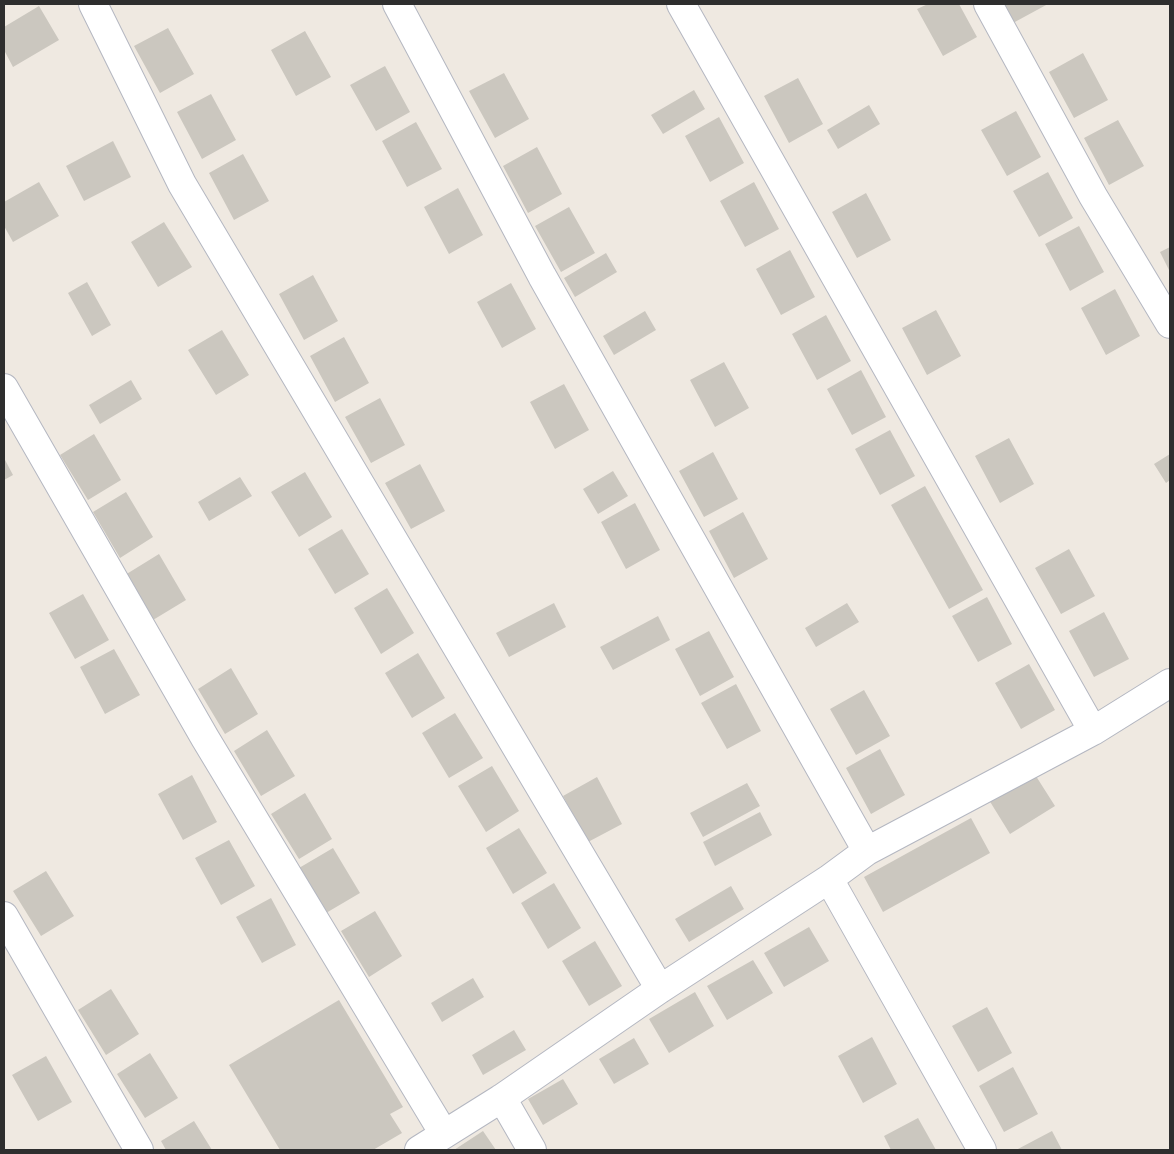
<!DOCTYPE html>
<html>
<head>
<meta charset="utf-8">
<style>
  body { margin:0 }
  #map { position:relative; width:1174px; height:1154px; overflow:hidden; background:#efe9e1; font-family:"Sofia Sans Condensed",sans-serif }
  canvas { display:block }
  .frame { position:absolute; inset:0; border:5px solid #2e2e2e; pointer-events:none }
</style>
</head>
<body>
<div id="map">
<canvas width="1174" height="1154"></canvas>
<div class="frame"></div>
</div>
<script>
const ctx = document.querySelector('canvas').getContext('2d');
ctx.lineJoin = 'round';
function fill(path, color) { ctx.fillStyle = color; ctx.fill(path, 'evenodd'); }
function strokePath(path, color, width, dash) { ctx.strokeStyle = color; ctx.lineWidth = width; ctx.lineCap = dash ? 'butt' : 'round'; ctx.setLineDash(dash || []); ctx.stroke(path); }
fill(new Path2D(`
  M 928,4 L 959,4 L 977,37 L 943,56 L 917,9 Z
  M 1003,4 L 1048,4 L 1013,23 Z
  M 39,6 L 59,40 L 13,67 L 4,50 L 4,27 Z
  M 168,28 L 194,74 L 160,93 L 134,46 Z
  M 305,31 L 331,77 L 296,96 L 271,50 Z
  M 1083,53 L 1108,100 L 1074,118 L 1049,72 Z
  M 385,66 L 410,112 L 376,131 L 350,85 Z
  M 504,73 L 529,119 L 495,138 L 469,91 Z
  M 798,78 L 823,124 L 789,143 L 764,96 Z
  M 694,90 L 705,109 L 663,134 L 651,115 Z
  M 211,94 L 236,140 L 202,159 L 177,112 Z
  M 869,105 L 880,124 L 838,149 L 827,130 Z
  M 1016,111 L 1041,157 L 1007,176 L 981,130 Z
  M 719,117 L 744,163 L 710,182 L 685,136 Z
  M 1118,120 L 1144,166 L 1109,185 L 1084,138 Z
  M 416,122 L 442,169 L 407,187 L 382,141 Z
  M 113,141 L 131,177 L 84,201 L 66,166 Z
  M 537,147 L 562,194 L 528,213 L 503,166 Z
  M 243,154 L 269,201 L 234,220 L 209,173 Z
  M 1048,172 L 1073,218 L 1039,237 L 1013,191 Z
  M 39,182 L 59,216 L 13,242 L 4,226 L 4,202 Z
  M 754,182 L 779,229 L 745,247 L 720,201 Z
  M 458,188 L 483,235 L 449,254 L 424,207 Z
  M 866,193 L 891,240 L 857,258 L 832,212 Z
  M 569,207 L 595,253 L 561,272 L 535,226 Z
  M 164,222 L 192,267 L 158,287 L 131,242 Z
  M 1079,226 L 1104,272 L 1070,291 L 1045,244 Z
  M 1170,247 L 1170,272 L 1160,252 Z
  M 790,250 L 815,297 L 781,315 L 756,269 Z
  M 606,253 L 617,272 L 575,297 L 564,278 Z
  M 313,275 L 338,321 L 304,340 L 279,294 Z
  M 87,282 L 111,325 L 92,336 L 68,293 Z
  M 511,283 L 536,329 L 502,348 L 477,302 Z
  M 1115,289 L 1140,336 L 1106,355 L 1081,308 Z
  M 936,310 L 961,356 L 927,375 L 902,328 Z
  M 645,311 L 656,330 L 614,355 L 603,336 Z
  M 826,315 L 851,361 L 817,380 L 792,334 Z
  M 222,330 L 249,375 L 216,395 L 188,350 Z
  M 344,337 L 369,383 L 335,402 L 310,356 Z
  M 724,362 L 749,408 L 715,427 L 690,380 Z
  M 861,370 L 886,417 L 852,435 L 827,389 Z
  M 131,380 L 142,399 L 100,424 L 89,405 Z
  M 564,384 L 589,430 L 555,449 L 530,402 Z
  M 380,398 L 405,445 L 371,463 L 345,417 Z
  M 890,430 L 915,476 L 880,495 L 855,449 Z
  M 94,434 L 121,480 L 88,500 L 60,455 Z
  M 1009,438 L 1034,484 L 1000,503 L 975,456 Z
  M 713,452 L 738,499 L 704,517 L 679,471 Z
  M 1170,454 L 1170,480 L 1166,483 L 1154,464 Z
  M 4,458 L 13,475 L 4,480 Z
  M 420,464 L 445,511 L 411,529 L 385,483 Z
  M 613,471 L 628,496 L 598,514 L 583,489 Z
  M 305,472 L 332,517 L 299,537 L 271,492 Z
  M 240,477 L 252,496 L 209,521 L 198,502 Z
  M 925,486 L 983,590 L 949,609 L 891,505 Z
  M 126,492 L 153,537 L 120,558 L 93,512 Z
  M 635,503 L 660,550 L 626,569 L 601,522 Z
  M 743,512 L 768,559 L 734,578 L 709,531 Z
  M 342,529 L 369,574 L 335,594 L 308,549 Z
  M 1069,549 L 1095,596 L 1061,614 L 1035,568 Z
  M 159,554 L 186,600 L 153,620 L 125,575 Z
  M 387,588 L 414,633 L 381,654 L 354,608 Z
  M 83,594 L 109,640 L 75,659 L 49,613 Z
  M 987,597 L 1012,644 L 978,662 L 952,616 Z
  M 554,603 L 566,627 L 509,657 L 496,633 Z
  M 847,603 L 859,622 L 816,647 L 805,628 Z
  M 1104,612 L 1129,659 L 1094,677 L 1069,631 Z
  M 658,616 L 670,640 L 613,670 L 600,647 Z
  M 709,631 L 734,677 L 700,696 L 675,649 Z
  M 114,649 L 140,695 L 105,714 L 80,667 Z
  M 418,653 L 445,698 L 412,718 L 385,673 Z
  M 1029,664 L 1055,710 L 1021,729 L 995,683 Z
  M 231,668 L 258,714 L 225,734 L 198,689 Z
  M 736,684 L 761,731 L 727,749 L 701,703 Z
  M 864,690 L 890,736 L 856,755 L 830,709 Z
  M 455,713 L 483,758 L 449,778 L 422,733 Z
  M 267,730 L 295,776 L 261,796 L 234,751 Z
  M 880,749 L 905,795 L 871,814 L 846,768 Z
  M 492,766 L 519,811 L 486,832 L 458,786 Z
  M 1034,773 L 1055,806 L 1010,834 L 989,800 Z
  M 192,775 L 217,822 L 183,840 L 158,794 Z
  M 597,777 L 622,824 L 588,842 L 563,796 Z
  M 747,783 L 760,806 L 703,837 L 690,813 Z
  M 305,793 L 332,839 L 299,859 L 271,814 Z
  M 760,812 L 772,835 L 715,866 L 703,842 Z
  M 971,818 L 990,853 L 883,912 L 864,877 Z
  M 519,828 L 547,873 L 513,894 L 486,848 Z
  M 229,840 L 255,886 L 221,905 L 195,858 Z
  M 333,848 L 360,893 L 326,913 L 299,868 Z
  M 46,871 L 74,916 L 41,936 L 13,891 Z
  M 554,883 L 581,928 L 548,949 L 521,903 Z
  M 731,886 L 744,909 L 689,942 L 675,919 Z
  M 271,898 L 296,945 L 262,963 L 236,917 Z
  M 375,911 L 402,956 L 369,977 L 341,931 Z
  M 809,927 L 829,961 L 784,987 L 764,953 Z
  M 595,941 L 622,986 L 589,1006 L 562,961 Z
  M 753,960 L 773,993 L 727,1020 L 707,986 Z
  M 473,978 L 484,997 L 442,1022 L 431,1003 Z
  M 111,989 L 139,1034 L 106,1055 L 78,1010 Z
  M 695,992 L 714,1026 L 669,1053 L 649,1019 Z
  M 339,1000 L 403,1107 L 390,1114 L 402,1133 L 373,1150 L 280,1150 L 229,1065 Z
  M 987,1007 L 1012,1053 L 978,1072 L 952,1026 Z
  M 514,1030 L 526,1050 L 483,1075 L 472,1055 Z
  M 872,1037 L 897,1084 L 863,1103 L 838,1056 Z
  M 634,1038 L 649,1064 L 614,1084 L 599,1059 Z
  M 150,1053 L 178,1098 L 145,1118 L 117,1074 Z
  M 46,1056 L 72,1102 L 38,1121 L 12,1075 Z
  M 1013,1067 L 1038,1114 L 1004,1132 L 979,1086 Z
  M 563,1079 L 578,1104 L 543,1125 L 528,1099 Z
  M 918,1118 L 936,1150 L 891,1150 L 884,1136 Z
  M 194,1121 L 212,1150 L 166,1150 L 161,1141 Z
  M 483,1131 L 496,1150 L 454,1150 Z
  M 1052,1131 L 1062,1150 L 1016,1150 Z`), '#cbc7bf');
const minor = new Path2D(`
  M 93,4 L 182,184 L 660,989
  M 397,4 L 542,276 L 867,851
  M 681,4 L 1093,731
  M 988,4 L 1093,196 L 1170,324
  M 4,388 L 205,738 L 444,1134
  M 829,879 L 982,1150
  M 4,916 L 139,1150
  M 502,1098 L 532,1150
  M 419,1150 L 502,1098 L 660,989 L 829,879 L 867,851 L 1093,731 L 1170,683`);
strokePath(minor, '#b4b7c1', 30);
strokePath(minor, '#fff', 28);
</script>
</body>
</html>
